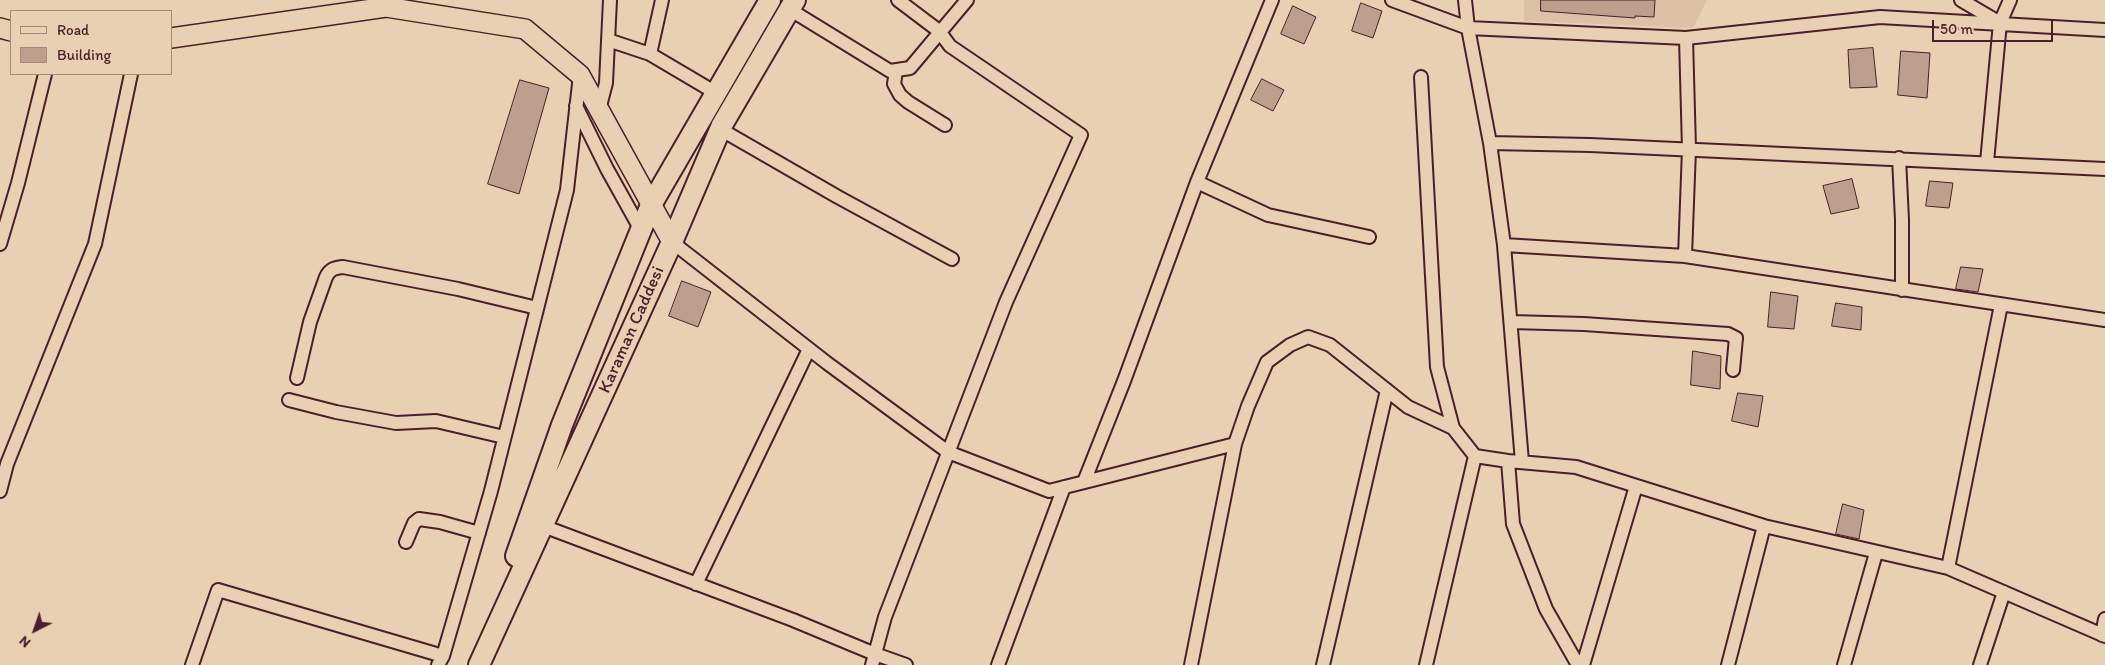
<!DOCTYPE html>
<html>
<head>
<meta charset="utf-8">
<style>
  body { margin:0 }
  #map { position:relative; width:2105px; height:665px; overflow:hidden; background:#ead0b2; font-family:Itim,sans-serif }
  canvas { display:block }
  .legend { position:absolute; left:10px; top:10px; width:162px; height:65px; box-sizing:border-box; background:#ead0b2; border:1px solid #aa897c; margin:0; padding:6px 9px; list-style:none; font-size:15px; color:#4a1f2b }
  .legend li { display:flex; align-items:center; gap:10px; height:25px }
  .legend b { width:25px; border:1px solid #aa897c }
  .north { position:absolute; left:10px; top:605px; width:50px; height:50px; -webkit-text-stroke:4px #ead0b2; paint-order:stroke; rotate:221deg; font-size:14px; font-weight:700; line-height:20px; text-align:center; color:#4a1f2b }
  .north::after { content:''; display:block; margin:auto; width:18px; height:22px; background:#4a1f2b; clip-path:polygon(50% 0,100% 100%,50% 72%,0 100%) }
  .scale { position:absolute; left:1932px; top:20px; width:121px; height:22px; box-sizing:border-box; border:2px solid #4a1f2b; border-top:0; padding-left:6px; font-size:15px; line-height:18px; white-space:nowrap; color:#4a1f2b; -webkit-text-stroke:4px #ead0b2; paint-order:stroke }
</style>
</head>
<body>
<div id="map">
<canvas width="2105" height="665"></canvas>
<ul class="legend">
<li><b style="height:6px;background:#ead0b2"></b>Road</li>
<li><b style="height:14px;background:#bd9f8d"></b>Building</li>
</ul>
<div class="north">N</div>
<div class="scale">50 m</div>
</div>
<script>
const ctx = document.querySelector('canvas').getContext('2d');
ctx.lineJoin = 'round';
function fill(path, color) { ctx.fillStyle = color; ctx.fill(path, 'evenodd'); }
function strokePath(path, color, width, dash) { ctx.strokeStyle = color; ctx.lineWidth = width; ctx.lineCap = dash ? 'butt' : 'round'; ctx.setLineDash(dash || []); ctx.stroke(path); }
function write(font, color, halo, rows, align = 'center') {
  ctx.font = font + ' Itim,sans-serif'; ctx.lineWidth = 4; ctx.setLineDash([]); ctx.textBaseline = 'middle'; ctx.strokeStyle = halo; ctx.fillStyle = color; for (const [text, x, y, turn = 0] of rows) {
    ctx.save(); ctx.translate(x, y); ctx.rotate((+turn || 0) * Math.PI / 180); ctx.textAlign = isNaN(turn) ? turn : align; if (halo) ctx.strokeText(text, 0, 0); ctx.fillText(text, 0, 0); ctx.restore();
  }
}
fill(new Path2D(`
  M 1524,0 L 1707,0 L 1693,28 L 1524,21 Z`), '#dcc1a7');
const building = new Path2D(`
  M 1541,0 L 1655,0 L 1654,17 L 1635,16 L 1635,18 L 1541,11 Z
  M 1361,3 L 1382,11 L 1373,38 L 1352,31 Z
  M 1293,6 L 1316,17 L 1304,44 L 1281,34 Z
  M 1873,48 L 1877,87 L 1850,88 L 1848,50 Z
  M 1901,51 L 1930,53 L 1927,98 L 1898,95 Z
  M 1262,79 L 1284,90 L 1273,111 L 1251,100 Z
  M 520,80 L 549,88 L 519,194 L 488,184 Z
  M 1852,179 L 1859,208 L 1831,214 L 1823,186 Z
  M 1930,181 L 1953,183 L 1949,208 L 1926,206 Z
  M 1961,267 L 1983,269 L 1978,292 L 1956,289 Z
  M 682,281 L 711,292 L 698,327 L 669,316 Z
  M 1771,292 L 1798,296 L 1794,329 L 1768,327 Z
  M 1836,303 L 1862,307 L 1861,330 L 1832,326 Z
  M 1693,351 L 1721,356 L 1720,389 L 1691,385 Z
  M 1738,393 L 1763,396 L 1758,427 L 1732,421 Z
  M 1843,504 L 1864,510 L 1859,539 L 1836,534 Z`);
fill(building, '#bd9f8d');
strokePath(building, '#4a1f2b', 1);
const street = new Path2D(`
  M 1392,0 L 1468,28 L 1686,38 L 1880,17 L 2105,30
  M 1465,0 L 1468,28 L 1490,143 L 1504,245 L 1522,462
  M 1961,0 L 2000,23 L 1987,162
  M 789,9 L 890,71 L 910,68 L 967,0
  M 2000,23 L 2010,0
  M 608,40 L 650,54 L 716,93
  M 650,54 L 662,0
  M 896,71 L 894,84 L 900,95 L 908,102 L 945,125
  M 1421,77 L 1437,367 L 1453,428
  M 576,106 L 607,169 L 641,230
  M 599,110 L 606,83 L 610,0
  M 720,129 L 838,197 L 952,259
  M 1490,143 L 1590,145 L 2105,169
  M 1899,158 L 1902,220 L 1902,290
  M 1197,182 L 1268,215 L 1369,237
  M 672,242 L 827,363 L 948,452 L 1049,491 L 1235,444 L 1248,406 L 1267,362 L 1290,345 L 1308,337 L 1330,345 L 1408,407 L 1453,428 L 1475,456 L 1508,461 L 1576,467 L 1764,526 L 1948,568 L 2105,636
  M 0,244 L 18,183 L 45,74
  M 1504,245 L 1685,256 L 2105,320
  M 1685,256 L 1689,149 L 1686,38
  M 1511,322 L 1584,324 L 1728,334 L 1736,338 L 1733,370
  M 297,378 L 310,322 L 326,277 C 330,269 334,268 343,267 L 458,289 L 537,308
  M 289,400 L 336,412 L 396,423 L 436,421 L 504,437
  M 1508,461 L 1513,524 L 1546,609 L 1578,665
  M 1084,482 L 1124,381 L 1197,182 L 1272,0
  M 0,491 L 7,464 L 95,244 L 131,74
  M 543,526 L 793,620 L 875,654 L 906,665
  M 406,542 L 414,523 L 419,519 L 440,522 L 479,533
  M 1948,568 L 2001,305
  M 696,584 L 809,349
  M 2102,635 L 2105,619
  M 192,665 L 218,590 L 443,656
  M 438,665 L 443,656 L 491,491 L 567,190 L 580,75
  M 872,665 L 885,617 L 1006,302 L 1081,135 L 950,46 L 939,31 L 898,0
  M 998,665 L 1064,487
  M 1191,665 L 1235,444
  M 1323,665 L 1387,390
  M 1426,665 L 1475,456
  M 1583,665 L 1636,486
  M 1728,665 L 1764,526
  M 1844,665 L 1876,553
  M 1980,665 L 2004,592`);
const secondary = new Path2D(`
  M 0,28 L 11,31
  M 171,38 L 386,7 L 525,29 L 580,75 L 672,242`);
const primary = new Path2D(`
  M 516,556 L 562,425 L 651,205 L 770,0
  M 479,665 L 672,242 L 722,125 L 795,0`);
strokePath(street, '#4a1f2b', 16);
strokePath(secondary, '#4a1f2b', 22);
strokePath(primary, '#4a1f2b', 24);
strokePath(street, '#ead0b2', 12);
strokePath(secondary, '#ead0b2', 19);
strokePath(primary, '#ead0b2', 20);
write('18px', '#4a1f2b', '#ead0b2', [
  ["Karaman Caddesi",632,330,-66]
]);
</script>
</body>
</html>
